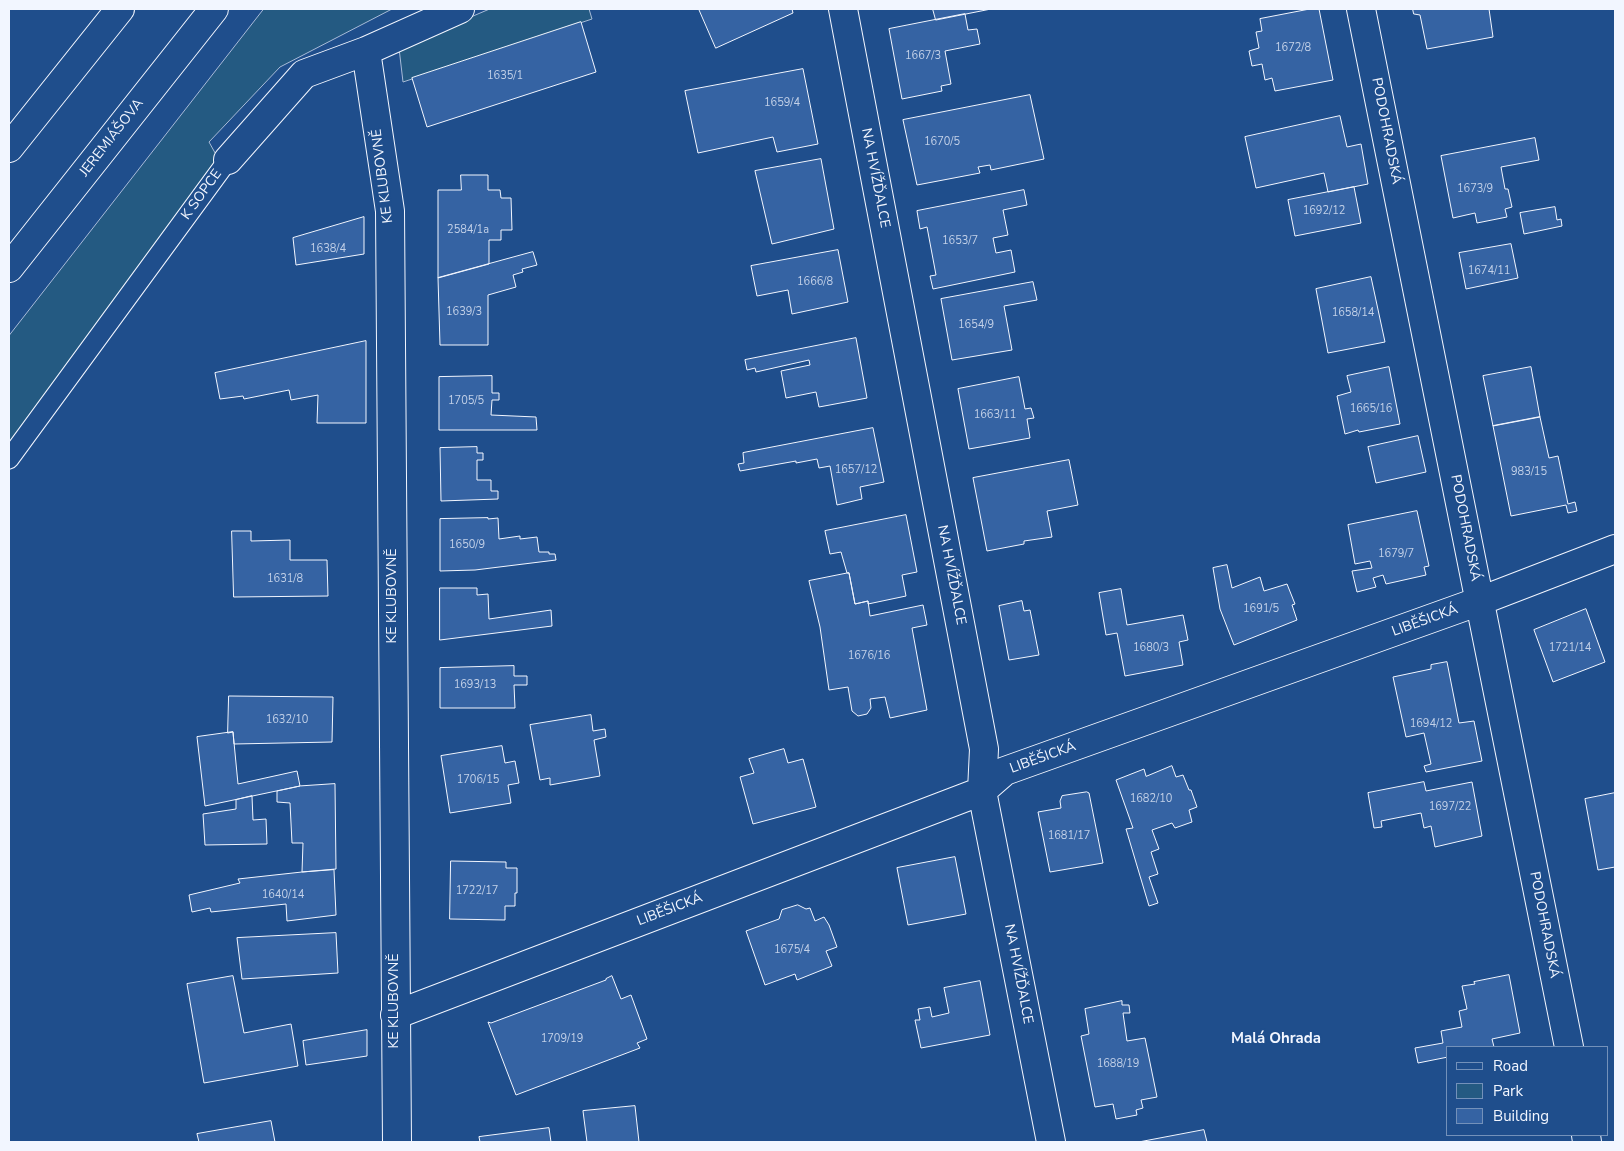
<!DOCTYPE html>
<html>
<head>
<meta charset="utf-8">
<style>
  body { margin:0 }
  #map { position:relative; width:1624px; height:1151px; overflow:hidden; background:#1f4e8c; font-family:"Nunito Sans",sans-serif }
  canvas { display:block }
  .frame { position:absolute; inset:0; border:10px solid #f2f6ff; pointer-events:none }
  .legend { position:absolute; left:1446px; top:1046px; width:162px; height:90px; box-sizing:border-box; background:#1f4e8c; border:1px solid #7391ba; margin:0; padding:6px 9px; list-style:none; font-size:15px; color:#f2f6ff }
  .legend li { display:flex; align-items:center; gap:10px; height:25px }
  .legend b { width:25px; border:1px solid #7391ba }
</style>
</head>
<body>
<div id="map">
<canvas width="1624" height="1151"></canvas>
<div class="frame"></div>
<ul class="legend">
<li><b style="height:6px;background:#1f4e8c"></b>Road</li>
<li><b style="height:14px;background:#245a82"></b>Park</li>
<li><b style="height:14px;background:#3563a3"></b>Building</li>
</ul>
</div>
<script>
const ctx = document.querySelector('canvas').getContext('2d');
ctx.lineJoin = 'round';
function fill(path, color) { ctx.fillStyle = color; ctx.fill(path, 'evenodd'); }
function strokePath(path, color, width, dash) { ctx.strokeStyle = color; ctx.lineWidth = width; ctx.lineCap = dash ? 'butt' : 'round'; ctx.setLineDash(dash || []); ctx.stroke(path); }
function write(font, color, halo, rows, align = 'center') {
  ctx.font = font + ' "Nunito Sans",sans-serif'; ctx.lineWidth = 4; ctx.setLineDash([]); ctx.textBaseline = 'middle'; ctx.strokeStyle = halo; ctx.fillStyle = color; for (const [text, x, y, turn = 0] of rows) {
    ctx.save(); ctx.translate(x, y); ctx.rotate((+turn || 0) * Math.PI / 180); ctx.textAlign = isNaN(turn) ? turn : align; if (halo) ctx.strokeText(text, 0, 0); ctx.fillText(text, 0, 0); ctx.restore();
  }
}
const green = new Path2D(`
  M 264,9 L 392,9 L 280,67 L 209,142 L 219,160 L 9,448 L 9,336 Z
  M 490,9 L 589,9 L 592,19 L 403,82 L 399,48 Z`);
fill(green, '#245a82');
strokePath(green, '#a8bbd7', 1);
const building = new Path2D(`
  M 699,9 L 792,9 L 793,13 L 716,48 Z
  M 933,9 L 991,9 L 936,20 Z
  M 1310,9 L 1319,9 L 1333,80 L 1275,91 L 1272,78 L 1265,80 L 1262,64 L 1252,66 L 1249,51 L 1259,48 L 1256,32 L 1262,31 L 1260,19 Z
  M 1413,9 L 1489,9 L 1493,37 L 1427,49 L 1420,15 L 1414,14 Z
  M 965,14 L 968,30 L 977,29 L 980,44 L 945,51 L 951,84 L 941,86 L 942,91 L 902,99 L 889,29 Z
  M 581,22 L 596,72 L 427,127 L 412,78 Z
  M 803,69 L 818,144 L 777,152 L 773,137 L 698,153 L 685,91 Z
  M 1030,95 L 1044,159 L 991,170 L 990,165 L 978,167 L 980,173 L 917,185 L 903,120 Z
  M 1340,116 L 1347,147 L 1361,144 L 1368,184 L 1328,192 L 1324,173 L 1256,188 L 1245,137 Z
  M 1535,138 L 1539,160 L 1501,167 L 1505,189 L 1508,189 L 1512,207 L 1505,209 L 1507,217 L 1477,223 L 1475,213 L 1453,218 L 1441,156 Z
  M 821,159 L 834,229 L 772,244 L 755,171 Z
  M 461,175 L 488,175 L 488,190 L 500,190 L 501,198 L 511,198 L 512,230 L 501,230 L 501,240 L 489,240 L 489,264 L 438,278 L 438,190 L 461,190 Z
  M 1354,187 L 1361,223 L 1295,236 L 1288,200 Z
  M 1024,190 L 1027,205 L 1003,210 L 1008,235 L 993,238 L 996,253 L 1011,250 L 1015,272 L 933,289 L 930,276 L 936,275 L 927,227 L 920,229 L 917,211 Z
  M 1555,207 L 1557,220 L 1561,219 L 1562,226 L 1524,234 L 1520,213 Z
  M 364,217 L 364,254 L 296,265 L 293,238 Z
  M 1511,244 L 1518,278 L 1466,289 L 1459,253 Z
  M 838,250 L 848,302 L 792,314 L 788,290 L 757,296 L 751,266 Z
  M 533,252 L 537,265 L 522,269 L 523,272 L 513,275 L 516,287 L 488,295 L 488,345 L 440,345 L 438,278 Z
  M 1371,277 L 1385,342 L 1328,353 L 1316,289 Z
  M 1033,282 L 1037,300 L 1004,306 L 1012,350 L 952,360 L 941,299 Z
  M 856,338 L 867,398 L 819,407 L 816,392 L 786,398 L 781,371 L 810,365 L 809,360 L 756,372 L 755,368 L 747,370 L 745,360 Z
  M 366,341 L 366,423 L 317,423 L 318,395 L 291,400 L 289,390 L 244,399 L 243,396 L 220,399 L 215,373 Z
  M 1389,367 L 1400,424 L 1359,432 L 1358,430 L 1345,434 L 1337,396 L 1351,392 L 1347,376 Z
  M 1531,367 L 1540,417 L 1493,426 L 1483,376 Z
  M 492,376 L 492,393 L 499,393 L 499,400 L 492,400 L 491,415 L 536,417 L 537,430 L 439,430 L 439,377 Z
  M 1019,377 L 1025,409 L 1031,408 L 1034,418 L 1027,419 L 1030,438 L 969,449 L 958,389 Z
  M 1540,417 L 1549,458 L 1558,456 L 1568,504 L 1575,502 L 1577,511 L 1568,513 L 1566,505 L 1511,516 L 1493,426 Z
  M 873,428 L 884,482 L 860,487 L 862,499 L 837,505 L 830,466 L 819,468 L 817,459 L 796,463 L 796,461 L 740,471 L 738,464 L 744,463 L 743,453 Z
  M 1418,436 L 1426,472 L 1376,483 L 1368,447 Z
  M 477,447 L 477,453 L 483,453 L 483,460 L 477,460 L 477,480 L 491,480 L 491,491 L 498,491 L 498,499 L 441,501 L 440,448 Z
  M 1069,460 L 1078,505 L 1047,511 L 1052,537 L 1024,541 L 1024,544 L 987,551 L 973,478 Z
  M 1417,511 L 1429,566 L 1424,567 L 1426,575 L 1386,584 L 1383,575 L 1373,578 L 1376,587 L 1357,592 L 1352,571 L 1372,568 L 1370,561 L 1355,564 L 1348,525 Z
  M 906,515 L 917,572 L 902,575 L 906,596 L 868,604 L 868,601 L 855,604 L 849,573 L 847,573 L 841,552 L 830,554 L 825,531 Z
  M 488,518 L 488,519 L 498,518 L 499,539 L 520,536 L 520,539 L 537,537 L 539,552 L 549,552 L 549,554 L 555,554 L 556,560 L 475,570 L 440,571 L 440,519 Z
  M 232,531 L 251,531 L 251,541 L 290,540 L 290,560 L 327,560 L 328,596 L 234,597 Z
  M 1227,565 L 1232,588 L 1260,577 L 1264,591 L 1287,584 L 1295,604 L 1292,605 L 1297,620 L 1234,645 L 1220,609 L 1213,568 Z
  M 849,573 L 855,604 L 868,601 L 870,616 L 923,605 L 927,625 L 912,628 L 927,710 L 890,718 L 885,697 L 870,699 L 871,708 L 867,714 L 858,716 L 852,711 L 848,687 L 829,690 L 820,627 L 809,581 Z
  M 440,588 L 477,588 L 477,595 L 488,594 L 489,619 L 551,610 L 552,626 L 440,640 Z
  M 1121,589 L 1127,625 L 1183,615 L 1188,640 L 1179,642 L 1183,665 L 1125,676 L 1117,633 L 1106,635 L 1099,593 Z
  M 1022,601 L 1024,611 L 1030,610 L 1039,655 L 1009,660 L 999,606 Z
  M 1586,609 L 1605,662 L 1553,682 L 1534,630 Z
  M 1447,662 L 1459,723 L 1474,721 L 1482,761 L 1426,772 L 1424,766 L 1431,764 L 1424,733 L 1406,737 L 1393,677 L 1431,669 L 1431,665 Z
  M 514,666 L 514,676 L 527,676 L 527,685 L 514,685 L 515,708 L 440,708 L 440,668 Z
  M 229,696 L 333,697 L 332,742 L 234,744 L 233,732 L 228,733 Z
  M 591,715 L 593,731 L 605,729 L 606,737 L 594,740 L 600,776 L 550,785 L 550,778 L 540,780 L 530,725 Z
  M 233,732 L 238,784 L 297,771 L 300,786 L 205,806 L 197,737 Z
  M 502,746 L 505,763 L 515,761 L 519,783 L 508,785 L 511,803 L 450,813 L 441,756 Z
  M 784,749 L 788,763 L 803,759 L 816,807 L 753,824 L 740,777 L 754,773 L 749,759 Z
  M 1172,766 L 1176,777 L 1183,775 L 1189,790 L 1191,790 L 1197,807 L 1189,810 L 1192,822 L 1175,828 L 1172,823 L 1152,830 L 1159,849 L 1151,852 L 1158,874 L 1149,877 L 1158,903 L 1149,906 L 1126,829 L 1133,828 L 1116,780 L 1144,769 L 1146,776 Z
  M 1424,782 L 1426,791 L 1472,782 L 1482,836 L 1435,847 L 1431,826 L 1424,828 L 1421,813 L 1381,821 L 1382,827 L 1374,828 L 1368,793 Z
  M 335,784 L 336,869 L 302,872 L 303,843 L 292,843 L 290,803 L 277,802 L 277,791 L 300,786 Z
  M 1087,792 L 1089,793 L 1103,863 L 1050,872 L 1038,812 L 1061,808 L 1060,801 L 1062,796 Z
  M 1615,793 L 1615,867 L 1598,870 L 1585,799 Z
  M 252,796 L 253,820 L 266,819 L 267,844 L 205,845 L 203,814 L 236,809 L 236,800 Z
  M 955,857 L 966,914 L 908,925 L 897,868 Z
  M 451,861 L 506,862 L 506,868 L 517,868 L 517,893 L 515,893 L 515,906 L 505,906 L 505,920 L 450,919 Z
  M 334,870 L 336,915 L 287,921 L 286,904 L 211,912 L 210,908 L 192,912 L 189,895 L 240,883 L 238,879 L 302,872 Z
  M 798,905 L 806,909 L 810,908 L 815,921 L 824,917 L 829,925 L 837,947 L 826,951 L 832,966 L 797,980 L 795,974 L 765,985 L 746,931 L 779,919 L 782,910 Z
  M 336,933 L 338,973 L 242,979 L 237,938 Z
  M 1509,975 L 1520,1033 L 1492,1039 L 1494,1047 L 1448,1047 L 1448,1057 L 1418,1063 L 1415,1048 L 1443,1043 L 1441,1031 L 1462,1027 L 1459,1011 L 1467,1009 L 1462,986 L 1475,984 L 1474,982 Z
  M 233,976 L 244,1033 L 291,1024 L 298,1066 L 204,1083 L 187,984 Z
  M 612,976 L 621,999 L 631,995 L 647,1039 L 637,1043 L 640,1048 L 516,1095 L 488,1022 L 491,1023 L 606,980 L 606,979 Z
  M 980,981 L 990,1035 L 921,1048 L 915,1020 L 920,1020 L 918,1009 L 930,1007 L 932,1017 L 949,1013 L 944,988 Z
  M 1122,1001 L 1122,1005 L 1129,1005 L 1130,1013 L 1123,1013 L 1127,1041 L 1145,1038 L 1157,1097 L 1141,1100 L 1143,1108 L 1136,1110 L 1137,1115 L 1116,1119 L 1113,1104 L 1095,1107 L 1081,1036 L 1089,1034 L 1085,1009 Z
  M 367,1030 L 367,1056 L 306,1065 L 303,1041 Z
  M 635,1106 L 639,1142 L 587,1142 L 583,1111 Z
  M 271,1121 L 275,1142 L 199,1142 L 197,1134 Z
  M 549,1128 L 551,1142 L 480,1142 L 479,1137 Z
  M 1204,1130 L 1207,1142 L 1139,1142 Z`);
fill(building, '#3563a3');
strokePath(building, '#f2f6ff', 1);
const lane = new Path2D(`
  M 9,459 L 228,160`);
const street = new Path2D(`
  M 843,9 L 984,749 L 982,791 L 1051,1142
  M 1361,9 L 1569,1047
  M 366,51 L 390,211 L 397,1142
  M 228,160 L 304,74 L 366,51 L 460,9
  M 395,1015 L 982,791 L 1005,771 L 1480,601 L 1615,549
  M 1586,1135 L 1587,1142`);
const secondary = new Path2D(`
  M 9,148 L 120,9
  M 9,268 L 214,9`);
strokePath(lane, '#f2f6ff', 21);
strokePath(street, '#f2f6ff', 30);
strokePath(secondary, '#f2f6ff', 30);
strokePath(lane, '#1f4e8c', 19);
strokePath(street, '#1f4e8c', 28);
strokePath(secondary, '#1f4e8c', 28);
write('11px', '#c3d1e8', null, [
  ["1672/8",1293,48],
  ["1667/3",923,56],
  ["1635/1",505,76],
  ["1659/4",782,103],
  ["1670/5",942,142],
  ["1673/9",1475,189],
  ["1692/12",1324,211],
  ["2584/1a",468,230],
  ["1653/7",960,241],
  ["1638/4",328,249],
  ["1674/11",1489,271],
  ["1666/8",815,282],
  ["1639/3",464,312],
  ["1658/14",1353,313],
  ["1654/9",976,325],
  ["1705/5",466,401],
  ["1665/16",1371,409],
  ["1663/11",995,415],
  ["1657/12",856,470],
  ["983/15",1529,472],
  ["1650/9",467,545],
  ["1679/7",1396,554],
  ["1631/8",285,579],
  ["1691/5",1261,609],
  ["1680/3",1151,648],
  ["1721/14",1570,648],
  ["1676/16",869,656],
  ["1693/13",475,685],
  ["1632/10",287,720],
  ["1694/12",1431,724],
  ["1706/15",478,780],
  ["1682/10",1151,799],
  ["1697/22",1450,807],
  ["1681/17",1069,836],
  ["1722/17",477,891],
  ["1640/14",283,895],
  ["1675/4",792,950],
  ["1709/19",562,1039],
  ["1688/19",1118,1064]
]);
write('14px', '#f2f6ff', '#1f4e8c', [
  ["PODOHRADSKÁ",1386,131,79],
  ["JEREMIÁŠOVA",112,138,-52],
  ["KE KLUBOVNĚ",383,176,-97],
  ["NA HVÍŽĎALCE",875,178,79],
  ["K SOPCE",202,195,-54],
  ["PODOHRADSKÁ",1465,528,79],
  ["NA HVÍŽĎALCE",951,575,79],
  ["KE KLUBOVNĚ",393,596,-90],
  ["LIBĚŠICKÁ",1425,621,-20],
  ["LIBĚŠICKÁ",1043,758,-20],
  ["LIBĚŠICKÁ",670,910,-21],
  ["PODOHRADSKÁ",1544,925,79],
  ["NA HVÍŽĎALCE",1018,974,79],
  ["KE KLUBOVNĚ",395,1001,-90]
]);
write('bold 15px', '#f2f6ff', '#1f4e8c', [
  ["Malá Ohrada",1276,1039]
]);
</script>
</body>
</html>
